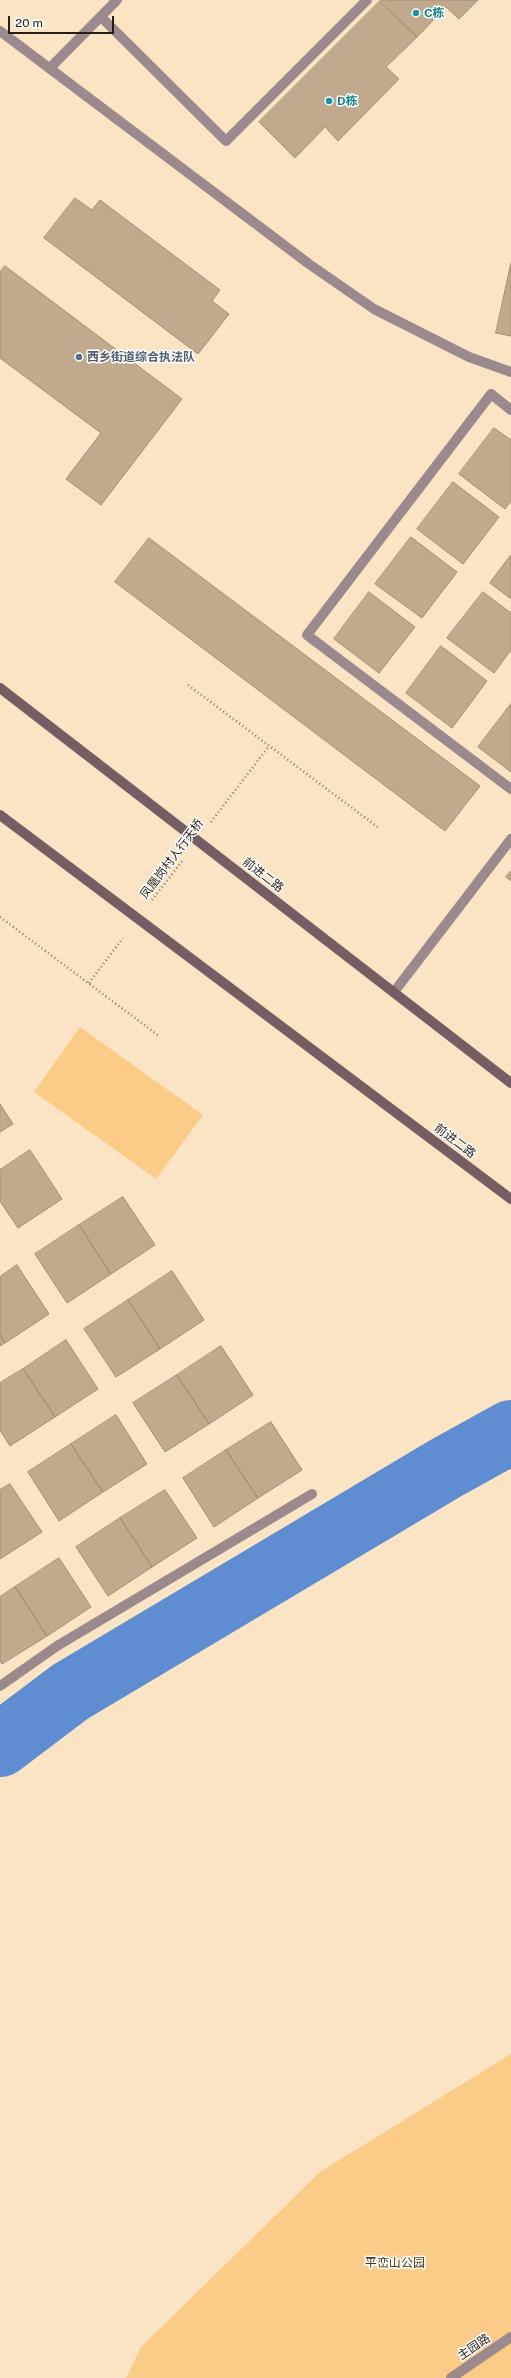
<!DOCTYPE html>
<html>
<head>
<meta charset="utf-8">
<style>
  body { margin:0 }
  #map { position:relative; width:511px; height:2378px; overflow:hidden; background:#fbe4c4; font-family:"Public Sans",sans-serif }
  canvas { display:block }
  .scale { position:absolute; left:8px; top:16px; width:106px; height:18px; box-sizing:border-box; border:2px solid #271f13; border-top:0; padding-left:5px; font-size:12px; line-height:14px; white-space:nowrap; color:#271f13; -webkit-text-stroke:3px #fff; paint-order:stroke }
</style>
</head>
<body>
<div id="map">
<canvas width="511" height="2378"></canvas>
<div class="scale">20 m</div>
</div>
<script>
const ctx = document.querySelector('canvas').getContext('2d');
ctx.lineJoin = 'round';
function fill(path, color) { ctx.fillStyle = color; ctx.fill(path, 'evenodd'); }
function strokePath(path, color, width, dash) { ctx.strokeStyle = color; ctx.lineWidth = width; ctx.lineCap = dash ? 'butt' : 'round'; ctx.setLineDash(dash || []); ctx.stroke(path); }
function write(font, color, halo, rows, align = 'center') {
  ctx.font = font + ' "Public Sans","Noto Sans SC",sans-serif'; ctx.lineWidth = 3; ctx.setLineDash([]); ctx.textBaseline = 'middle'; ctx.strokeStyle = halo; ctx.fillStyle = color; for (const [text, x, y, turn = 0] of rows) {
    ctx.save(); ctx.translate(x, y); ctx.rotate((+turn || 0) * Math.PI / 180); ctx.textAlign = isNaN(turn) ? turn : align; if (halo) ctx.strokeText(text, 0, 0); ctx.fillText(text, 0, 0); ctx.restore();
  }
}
fill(new Path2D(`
  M 80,1027 L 203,1115 L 156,1179 L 34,1092 Z
  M 511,2054 L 511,2378 L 126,2378 L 141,2347 L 320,2172 Z`), '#fbcb88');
strokePath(new Path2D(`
  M 0,1745 L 70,1692 L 446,1468 L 511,1432`), '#5e8ed1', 64);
const building = new Path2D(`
  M 381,0 L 478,0 L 459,19 L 446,7 L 417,37 Z
  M 380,1 L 417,37 L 386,67 L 399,79 L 338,141 L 325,127 L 295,158 L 259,122 Z
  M 75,198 L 92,210 L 100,200 L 220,290 L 212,301 L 229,314 L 198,354 L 44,238 Z
  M 511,263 L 511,336 L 496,333 Z
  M 5,266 L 182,399 L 101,505 L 66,479 L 101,433 L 0,358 L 0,272 Z
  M 494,428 L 511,440 L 511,501 L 505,509 L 459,474 Z
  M 453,482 L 499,517 L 463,564 L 417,529 Z
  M 411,537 L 457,572 L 422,618 L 375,584 Z
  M 149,538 L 480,786 L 445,831 L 115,582 Z
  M 511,555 L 511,599 L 490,583 Z
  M 369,592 L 415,627 L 379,673 L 334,639 Z
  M 483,592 L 511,613 L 511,650 L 494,673 L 447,638 Z
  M 441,646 L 487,681 L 452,728 L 406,693 Z
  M 511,704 L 511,772 L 478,747 Z
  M 511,871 L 511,881 L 506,877 Z
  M 0,1104 L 13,1124 L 0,1132 Z
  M 30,1150 L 62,1199 L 18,1228 L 0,1201 L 0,1170 Z
  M 123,1197 L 155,1245 L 111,1274 L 79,1225 Z
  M 79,1225 L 111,1274 L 67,1303 L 35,1254 Z
  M 17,1265 L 49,1314 L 5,1343 L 0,1334 L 0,1277 Z
  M 172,1271 L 204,1320 L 160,1349 L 128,1300 Z
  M 128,1300 L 160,1349 L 116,1377 L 84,1329 Z
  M 0,1334 L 5,1343 L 0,1346 Z
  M 66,1340 L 98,1389 L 55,1417 L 23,1369 Z
  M 221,1346 L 253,1395 L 209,1424 L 177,1375 Z
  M 23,1369 L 55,1417 L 10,1446 L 0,1430 L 0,1383 Z
  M 177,1375 L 209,1424 L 165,1452 L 133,1403 Z
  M 116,1415 L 147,1464 L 103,1492 L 71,1444 Z
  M 271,1422 L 302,1470 L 258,1498 L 226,1450 Z
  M 71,1444 L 103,1492 L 59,1521 L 28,1472 Z
  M 226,1450 L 258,1498 L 214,1527 L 183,1478 Z
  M 10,1484 L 42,1532 L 0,1559 L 0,1490 Z
  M 165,1490 L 197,1538 L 152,1567 L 120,1518 Z
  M 120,1518 L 152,1567 L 108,1596 L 76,1547 Z
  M 59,1558 L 91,1607 L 47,1636 L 15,1587 Z
  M 15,1587 L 47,1636 L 2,1664 L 0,1661 L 0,1597 Z`);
fill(building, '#c0a98c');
strokePath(building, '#a38e71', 1);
strokePath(new Path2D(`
  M 188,685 L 379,828
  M 211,822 L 269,746
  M 152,900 L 183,860
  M 0,917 L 159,1036
  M 89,983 L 123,938`), '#887964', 2.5, [1, 3]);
strokePath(new Path2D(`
  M 101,17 L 226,141 L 367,0
  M 0,31 L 309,264 L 374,309 L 469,357 L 511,372
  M 50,68 L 117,0
  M 511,410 L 491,394 L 307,635 L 511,789
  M 394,992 L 511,839`), '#9a898d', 10);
strokePath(new Path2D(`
  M 0,1686 L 57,1646 L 312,1494
  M 451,2378 L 511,2337`), '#9a898d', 10);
strokePath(new Path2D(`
  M 0,688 L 511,1083
  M 0,815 L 511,1199`), '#755d63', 10);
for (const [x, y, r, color] of [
  [416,13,4,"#0f9aa8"],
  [329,101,4,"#0f9aa8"],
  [79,357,4,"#5c6f8a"]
]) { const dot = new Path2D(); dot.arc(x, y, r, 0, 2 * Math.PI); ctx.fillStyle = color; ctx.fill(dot); strokePath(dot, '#fff', 1.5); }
write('bold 12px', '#0d838f', '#fff', [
  ["C栋",424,13],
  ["D栋",337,101]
], 'left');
write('bold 12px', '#4e5e75', '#fff', [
  ["西乡街道综合执法队",87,357]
], 'left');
write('12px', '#271f13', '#fff', [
  ["凤凰岗村人行天桥",172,859,-53],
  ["前进二路",263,875,38],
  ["前进二路",455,1141,37],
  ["主园路",474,2347,-34]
]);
write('12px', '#4d3715', '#fff', [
  ["平峦山公园",395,2263]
]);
</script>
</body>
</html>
